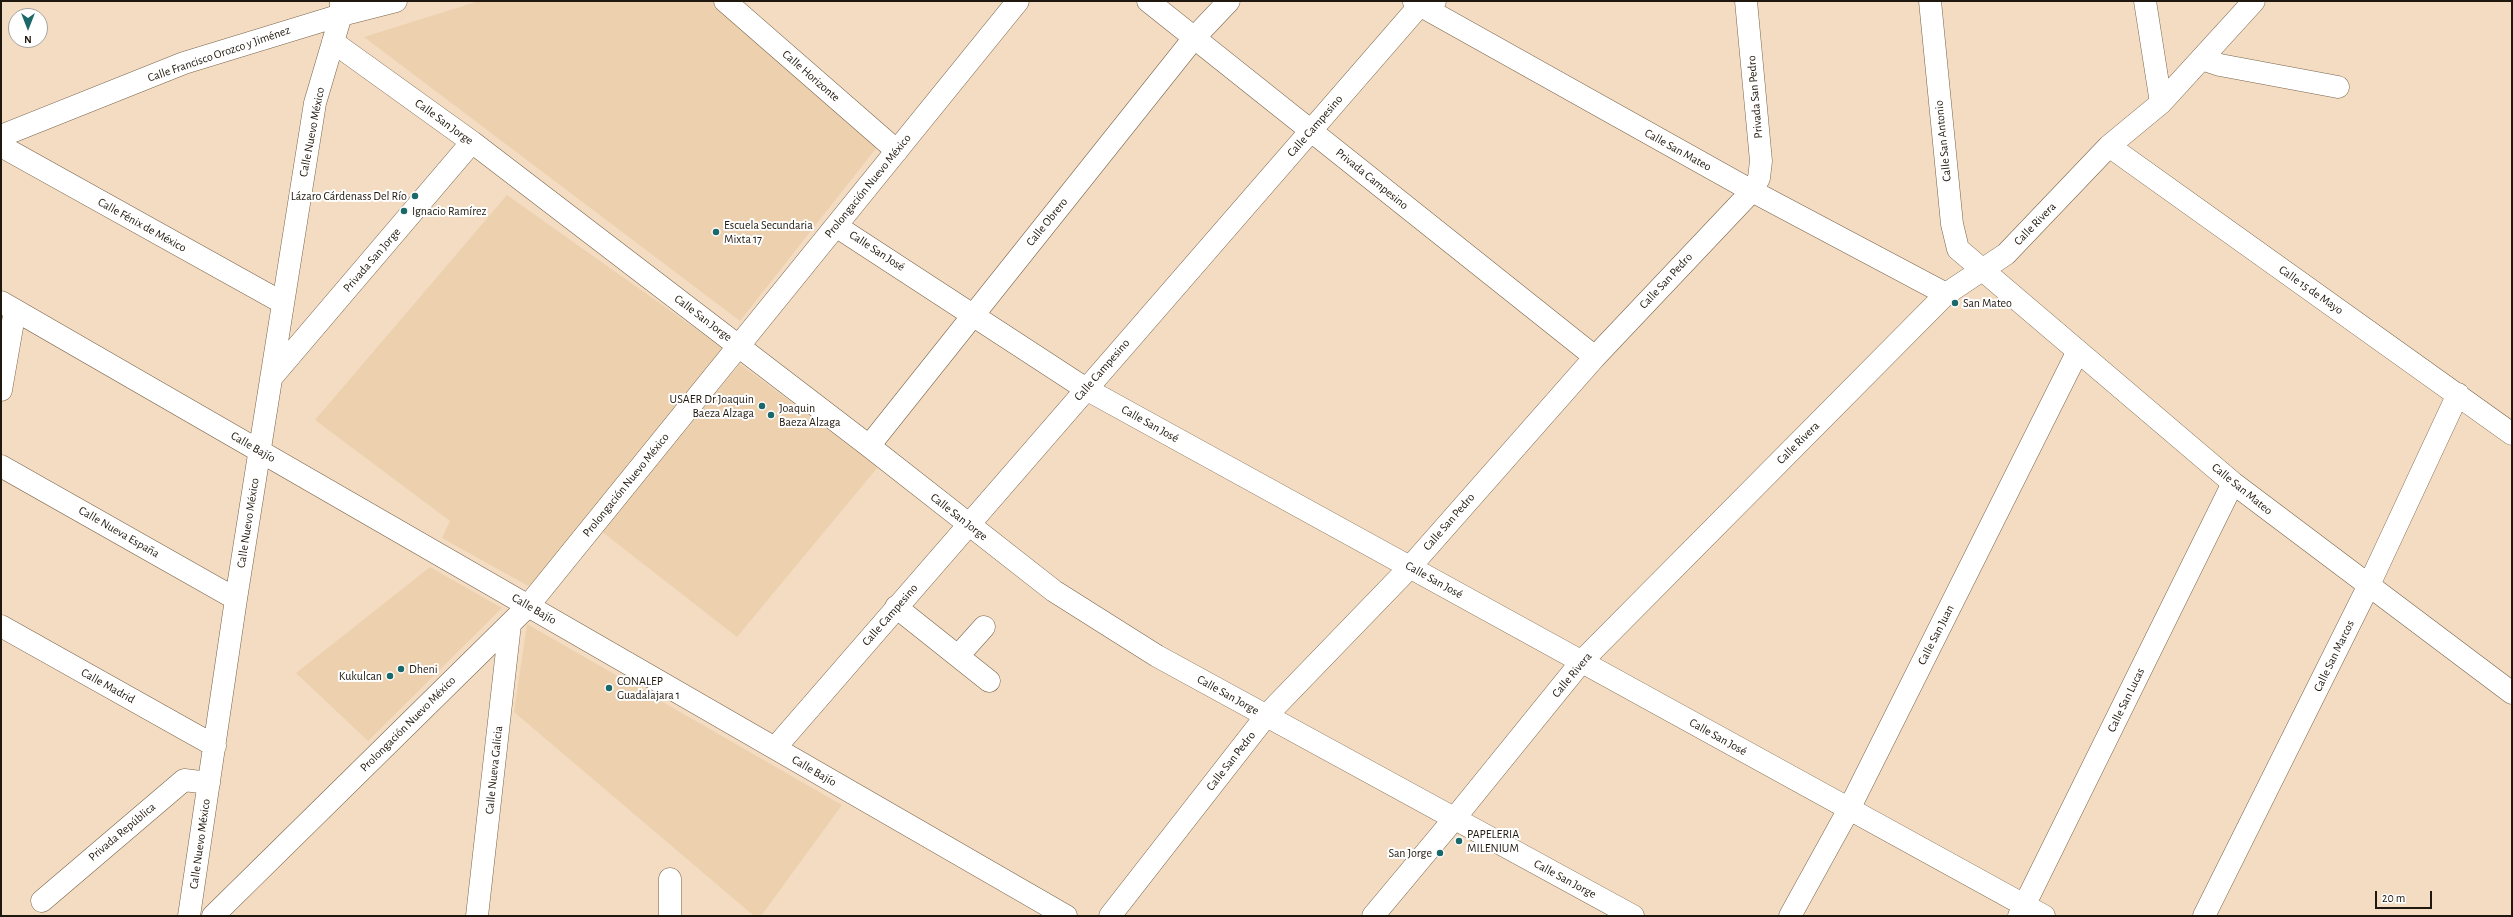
<!DOCTYPE html>
<html>
<head>
<meta charset="utf-8">
<style>
  body { margin:0 }
  #map { position:relative; width:2513px; height:917px; overflow:hidden; background:#f3dcc1; font-family:"Alegreya Sans",sans-serif }
  canvas { display:block }
  .frame { position:absolute; inset:0; border:2px solid #20180e; pointer-events:none }
  .north { position:absolute; left:8px; top:8px; width:40px; height:40px; box-sizing:border-box; background:#fff; border:1px solid #a6a39f; border-radius:50%; rotate:180deg; font-size:11px; font-weight:700; line-height:16px; text-align:center; color:#20180e }
  .north::after { content:''; display:block; margin:auto; width:14px; height:18px; background:#1b686b; clip-path:polygon(50% 0,100% 100%,50% 72%,0 100%) }
  .scale { position:absolute; left:2375px; top:891px; width:57px; height:18px; box-sizing:border-box; border:2px solid #20180e; border-top:0; padding-left:5px; font-size:12px; line-height:14px; white-space:nowrap; color:#20180e; -webkit-text-stroke:3px #fff; paint-order:stroke }
</style>
</head>
<body>
<div id="map">
<canvas width="2513" height="917"></canvas>
<div class="frame"></div>
<div class="north">N</div>
<div class="scale">20 m</div>
</div>
<script>
const ctx = document.querySelector('canvas').getContext('2d');
ctx.lineJoin = 'round';
function fill(path, color) { ctx.fillStyle = color; ctx.fill(path, 'evenodd'); }
function strokePath(path, color, width, dash) { ctx.strokeStyle = color; ctx.lineWidth = width; ctx.lineCap = dash ? 'butt' : 'round'; ctx.setLineDash(dash || []); ctx.stroke(path); }
function write(font, color, halo, rows, align = 'center') {
  ctx.font = font + ' "Alegreya Sans",sans-serif'; ctx.lineWidth = 4; ctx.setLineDash([]); ctx.textBaseline = 'middle'; ctx.strokeStyle = halo; ctx.fillStyle = color; for (const [text, x, y, turn = 0] of rows) {
    ctx.save(); ctx.translate(x, y); ctx.rotate((+turn || 0) * Math.PI / 180); ctx.textAlign = isNaN(turn) ? turn : align; if (halo) ctx.strokeText(text, 0, 0); ctx.fillText(text, 0, 0); ctx.restore();
  }
}
fill(new Path2D(`
  M 479,1 L 723,1 L 881,142 L 740,321 L 364,37 Z
  M 507,195 L 723,348 L 530,587 L 442,538 L 450,521 L 315,420 Z
  M 740,364 L 878,467 L 737,637 L 601,531 Z
  M 430,567 L 502,608 L 368,741 L 296,673 Z
  M 527,624 L 842,805 L 761,916 L 754,916 L 514,712 Z`), '#edd1af');
const minor = new Path2D(`
  M 725,1 L 897,151
  M 1148,1 L 1595,357
  M 1930,1 L 1952,224 L 1958,249 L 2233,483 L 2512,693
  M 2145,1 L 2161,103
  M 1414,2 L 1752,191 L 1946,294
  M 333,42 L 472,142 L 869,446 L 1054,591 L 1157,656 L 1633,916
  M 2202,59 L 2220,65 L 2338,87
  M 1,136 L 184,63 L 341,15 L 396,1
  M 1,146 L 283,303
  M 2109,146 L 2512,434
  M 836,226 L 1086,389 L 2044,916
  M 1,302 L 1066,916
  M 271,378 L 472,142
  M 1,390 L 15,310
  M 869,446 L 1194,38 L 1229,1
  M 1,466 L 236,599
  M 896,607 L 989,681
  M 1,626 L 215,746
  M 958,656 L 984,627
  M 775,748 L 1420,5 L 1435,1
  M 670,879 L 670,916
  M 42,901 L 184,780 L 209,783
  M 189,916 L 236,599 L 315,103 L 341,15 L 341,1
  M 213,916 L 528,606 L 1018,1
  M 477,916 L 510,624
  M 1110,916 L 1266,716 L 1410,567 L 1595,357 L 1752,191 L 1759,178 L 1761,161 L 1746,1
  M 1373,916 L 1454,819 L 1582,661 L 1946,294 L 2006,254 L 2109,146 L 2161,103 L 2254,1
  M 1790,916 L 1849,809 L 2078,351
  M 2019,916 L 2233,483
  M 2204,916 L 2368,587 L 2458,394`);
strokePath(minor, '#78644b', 23);
strokePath(minor, '#fff', 22);
for (const [x, y, r, color] of [
  [415,196,4,"#1b686b"],
  [404,211,4,"#1b686b"],
  [716,232,4,"#1b686b"],
  [1955,303,4,"#1b686b"],
  [762,406,4,"#1b686b"],
  [771,415,4,"#1b686b"],
  [401,669,4,"#1b686b"],
  [390,676,4,"#1b686b"],
  [609,688,4,"#1b686b"],
  [1459,841,4,"#1b686b"],
  [1440,853,4,"#1b686b"]
]) { const dot = new Path2D(); dot.arc(x, y, r, 0, 2 * Math.PI); ctx.fillStyle = color; ctx.fill(dot); strokePath(dot, '#fff', 1.5); }
write('12px', '#20180e', '#fff', [
  ["Calle Francisco Orozco y Jiménez",219,54,-19],
  ["Calle Horizonte",811,76,41],
  ["Privada San Pedro",1755,97,-95],
  ["Calle San Jorge",444,122,36],
  ["Calle Campesino",1315,126,-49],
  ["Calle Nuevo México",312,132,-79],
  ["Calle San Antonio",1943,141,-96],
  ["Calle San Mateo",1678,150,29],
  ["Privada Campesino",1372,179,39],
  ["Prolongación Nuevo México",868,186,-51],
  ["Calle Obrero",1047,222,-51],
  ["Calle Rivera",2035,224,-46],
  ["Calle Fénix de México",142,225,29],
  ["Calle San José",877,251,33],
  ["Privada San Jorge",372,260,-49],
  ["Calle San Pedro",1666,281,-47],
  ["Calle 15 de Mayo",2311,290,35],
  ["Calle San Jorge",703,318,37],
  ["Calle Campesino",1102,370,-49],
  ["Calle San José",1150,424,29],
  ["Calle Rivera",1798,443,-45],
  ["Calle Bajío",253,447,30],
  ["Prolongación Nuevo México",626,485,-51],
  ["Calle San Mateo",2242,489,39],
  ["Calle San Jorge",959,517,38],
  ["Calle San Pedro",1449,522,-49],
  ["Calle Nuevo México",248,523,-81],
  ["Calle Nueva España",119,532,30],
  ["Calle San José",1434,580,29],
  ["Calle Bajío",534,609,30],
  ["Calle Campesino",890,615,-49],
  ["Calle San Juan",1936,635,-63],
  ["Calle San Marcos",2334,656,-64],
  ["Calle Rivera",1572,675,-50],
  ["Calle Madrid",108,686,29],
  ["Calle San Jorge",1228,695,29],
  ["Calle San Lucas",2126,700,-64],
  ["Prolongación Nuevo México",408,724,-45],
  ["Calle San José",1718,737,29],
  ["Calle San Pedro",1231,761,-52],
  ["Calle Nueva Galicia",494,770,-84],
  ["Calle Bajío",814,771,30],
  ["Privada República",122,832,-40],
  ["Calle Nuevo México",200,844,-82],
  ["Calle San Jorge",1565,879,28]
]);
write('12px', '#20180e', '#fff', [
  ["Lázaro Cárdenass Del Río",407,196,"right"],
  ["Ignacio Ramírez",412,211],
  ["Escuela Secundaria",724,225],
  ["Mixta 17",724,239],
  ["San Mateo",1963,303],
  ["USAER Dr Joaquin",754,399,"right"],
  ["Baeza Alzaga",754,413,"right"],
  ["Joaquin",779,408],
  ["Baeza Alzaga",779,422],
  ["Dheni",409,669],
  ["Kukulcan",382,676,"right"],
  ["CONALEP",617,681],
  ["Guadalajara 1",617,695],
  ["PAPELERIA",1467,834],
  ["MILENIUM",1467,848],
  ["San Jorge",1432,853,"right"]
], 'left');
</script>
</body>
</html>
